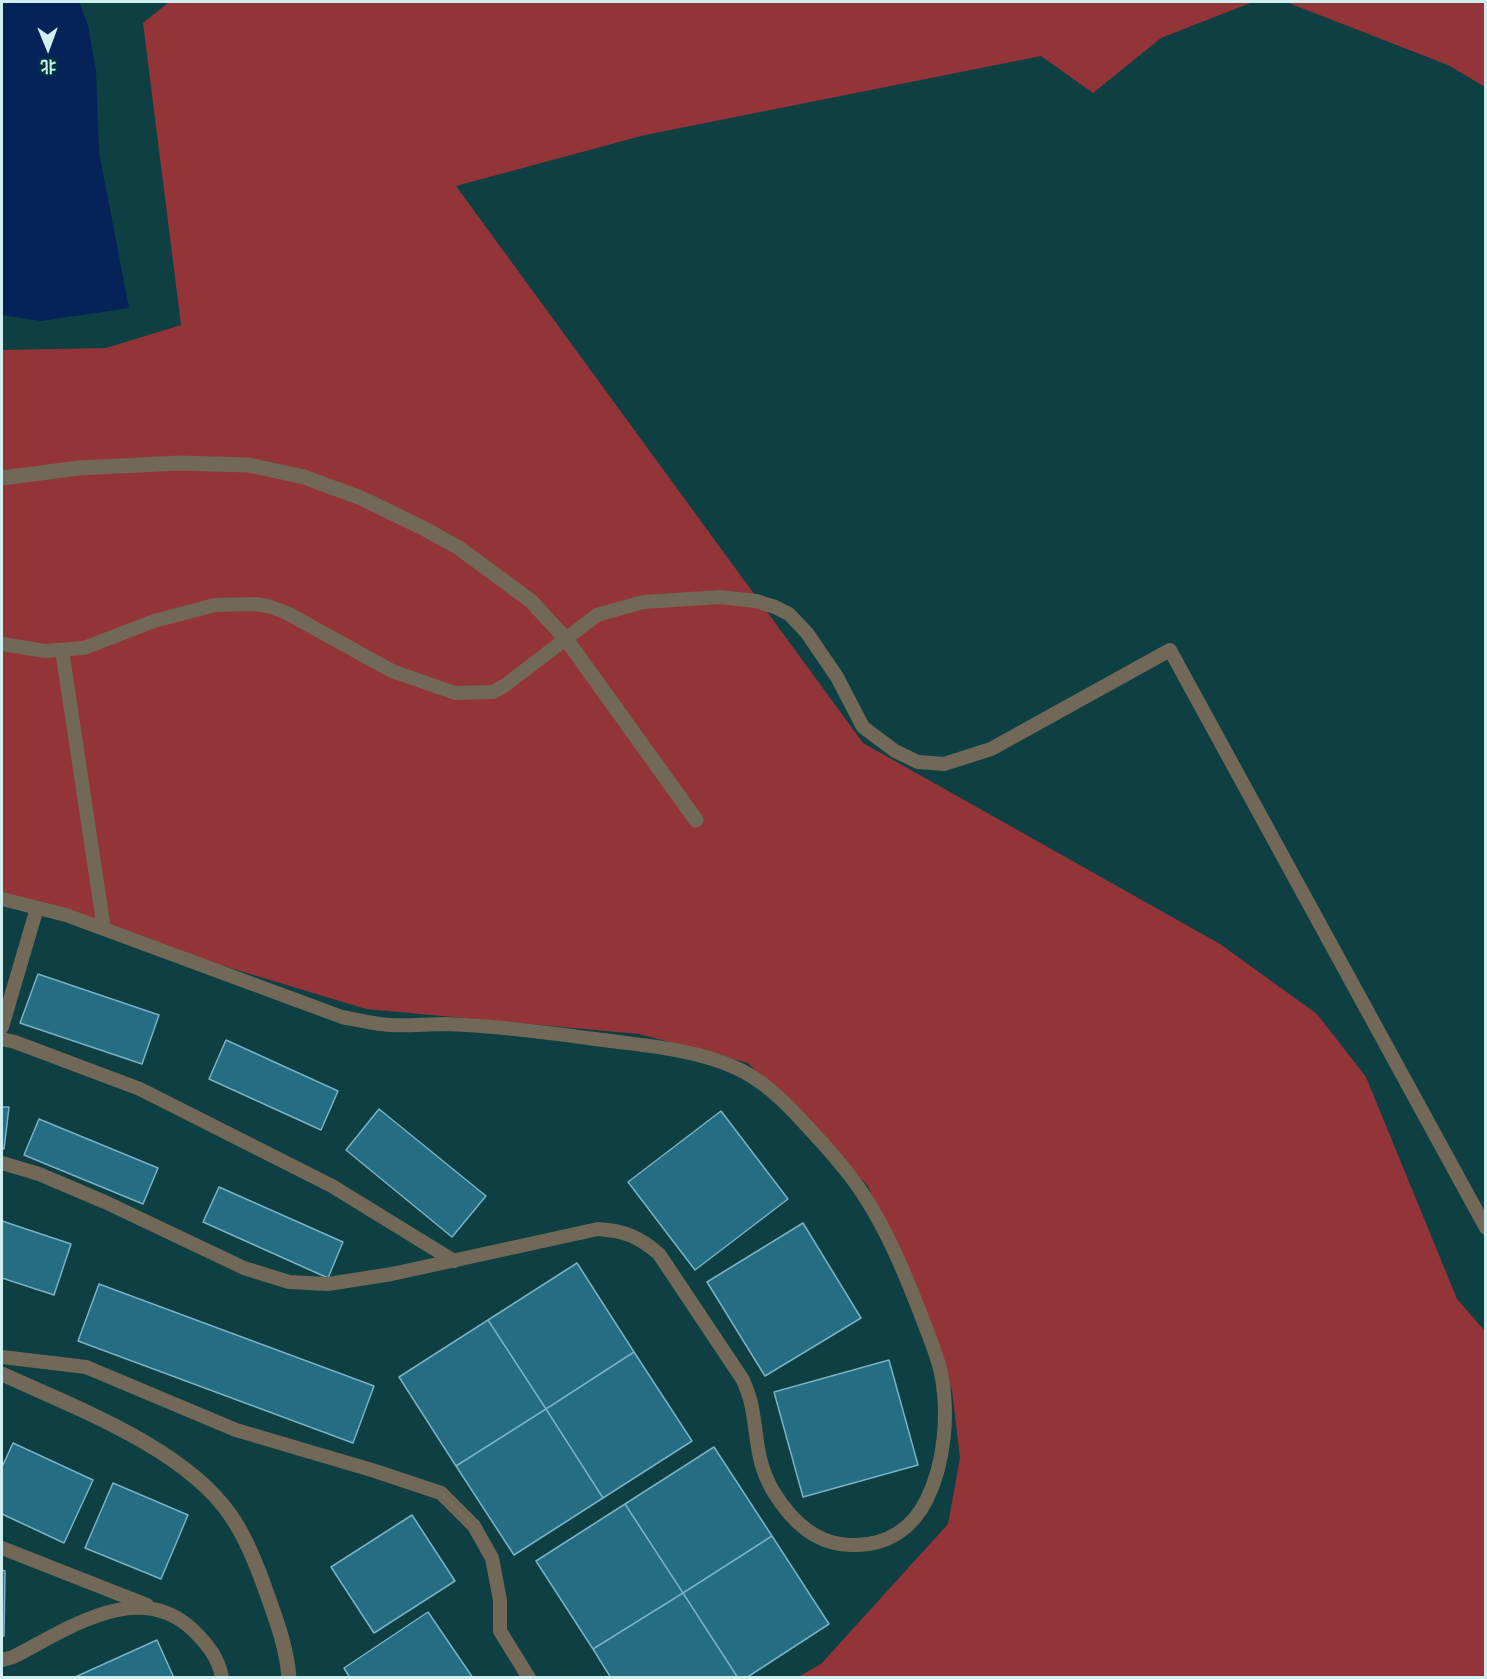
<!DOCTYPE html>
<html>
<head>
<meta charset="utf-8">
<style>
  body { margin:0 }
  #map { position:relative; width:1487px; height:1679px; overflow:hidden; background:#0d3f43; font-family:Jost,"Noto Sans SC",sans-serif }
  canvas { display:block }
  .frame { position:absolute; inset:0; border:3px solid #d0eff0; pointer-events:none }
  .north { position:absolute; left:18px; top:18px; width:60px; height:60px; -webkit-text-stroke:4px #003538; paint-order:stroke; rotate:179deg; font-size:16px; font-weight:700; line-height:24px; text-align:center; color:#d0eff0 }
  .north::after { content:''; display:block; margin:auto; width:21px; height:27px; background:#d0eff0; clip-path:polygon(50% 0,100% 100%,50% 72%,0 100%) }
</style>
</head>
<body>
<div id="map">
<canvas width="1487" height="1679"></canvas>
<div class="frame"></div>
<div class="north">北</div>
</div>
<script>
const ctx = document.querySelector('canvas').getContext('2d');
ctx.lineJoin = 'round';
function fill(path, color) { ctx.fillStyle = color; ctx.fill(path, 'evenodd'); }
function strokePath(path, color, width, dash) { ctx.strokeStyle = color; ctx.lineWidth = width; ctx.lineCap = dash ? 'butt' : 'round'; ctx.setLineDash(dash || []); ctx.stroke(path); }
fill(new Path2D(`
  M 169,2 L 1253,2 L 1161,38 L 1093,93 L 1041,56 L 645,135 L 456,186 L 863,743 L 1220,944 L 1317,1014 L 1366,1077 L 1457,1299 L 1485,1331 L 1485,1677 L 798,1677 L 821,1664 L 948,1524 L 960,1458 L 952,1390 L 868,1186 L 748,1063 L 639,1034 L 366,1009 L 2,899 L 2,350 L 106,348 L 181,325 L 143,23 Z
  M 1286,2 L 1485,2 L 1485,87 L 1448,65 Z`), '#933438');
fill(new Path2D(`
  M 2,2 L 79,2 L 88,25 L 96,71 L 99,152 L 129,308 L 41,321 L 2,315 Z`), '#052359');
const building = new Path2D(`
  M 38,974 L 159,1015 L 142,1064 L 20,1023 Z
  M 226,1040 L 338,1091 L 321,1130 L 209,1079 Z
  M 2,1107 L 9,1107 L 4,1149 L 2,1148 Z
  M 379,1109 L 486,1196 L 452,1237 L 346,1150 Z
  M 721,1111 L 788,1199 L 695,1270 L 628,1182 Z
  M 39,1119 L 158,1168 L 143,1204 L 24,1155 Z
  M 219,1187 L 343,1242 L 328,1278 L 203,1222 Z
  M 2,1221 L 71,1244 L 54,1295 L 2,1278 Z
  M 803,1223 L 861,1318 L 765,1376 L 707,1282 Z
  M 577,1263 L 634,1352 L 546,1409 L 488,1320 Z
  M 99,1284 L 374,1386 L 353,1443 L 78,1341 Z
  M 488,1320 L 546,1409 L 456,1466 L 399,1377 Z
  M 634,1352 L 692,1441 L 603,1498 L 546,1409 Z
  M 889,1360 L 918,1465 L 803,1497 L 774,1392 Z
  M 546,1409 L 603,1498 L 514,1555 L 456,1466 Z
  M 13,1443 L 93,1480 L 64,1543 L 2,1514 L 2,1467 Z
  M 714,1447 L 772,1536 L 683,1593 L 625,1504 Z
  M 113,1483 L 188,1515 L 161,1579 L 85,1548 Z
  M 625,1504 L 683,1593 L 593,1649 L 536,1561 Z
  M 412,1515 L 455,1581 L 374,1633 L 331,1567 Z
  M 772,1536 L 829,1624 L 746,1678 L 738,1678 L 683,1593 Z
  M 2,1570 L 5,1571 L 4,1636 L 2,1636 Z
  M 683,1593 L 738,1678 L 611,1678 L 593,1649 Z
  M 428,1612 L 473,1678 L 350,1678 L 344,1668 Z
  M 157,1640 L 174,1678 L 73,1678 Z`);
fill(building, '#246d82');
strokePath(building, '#7ab2c5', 1.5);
strokePath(new Path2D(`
  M 2,644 L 45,651 L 84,648 L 154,621 L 215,605 L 255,604 L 268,606 L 287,613 L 392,671 L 455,693 L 493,692 L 504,686 L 597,615 L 643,602 L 720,597 L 756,601 L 775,607 L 789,614 L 807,633 L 837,677 L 863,727 L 895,751 L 918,762 L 944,764 L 991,749 L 1170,650 L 1486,1228
  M 62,650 L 104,929
  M 2,899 L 66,915 L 342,1017 C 358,1020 374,1024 390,1025 C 408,1026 427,1024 445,1024 C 498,1026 550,1033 603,1040 C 647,1046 693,1049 734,1067 C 762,1079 785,1102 805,1124 C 825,1146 847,1169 863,1194 C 888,1232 905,1274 921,1315 C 928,1334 937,1354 941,1373 C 949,1413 945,1462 927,1499 C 913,1528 888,1545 855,1545 C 817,1546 792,1522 773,1491 C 755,1460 758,1435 751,1403 C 749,1395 746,1387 743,1380 L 659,1254 C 638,1236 625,1231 598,1229 L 392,1274 L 328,1284 L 289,1282 L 244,1268 L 105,1202 L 39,1174 L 2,1163
  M 2,1027 L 37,908
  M 2,1039 L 15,1042 L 140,1089 L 332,1186 L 454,1261
  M 2,1357 L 86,1367 L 236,1430 L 375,1471 L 441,1493 L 474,1526 L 492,1558 L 500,1600 L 500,1631 L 529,1678
  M 2,1548 L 147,1605
  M 2,1660 L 13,1657 C 67,1630 139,1577 194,1631 C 207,1644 219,1658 222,1678`), '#726857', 14);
strokePath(new Path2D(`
  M 2,478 L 79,468 L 179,463 L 249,465 L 304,477 L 361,498 L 423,528 L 459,548 L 531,601 L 566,639 L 696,820
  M 2,1374 C 74,1407 185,1448 231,1516 C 247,1539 258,1568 267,1594 C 277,1622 287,1649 289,1678`), '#726857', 15);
</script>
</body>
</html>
